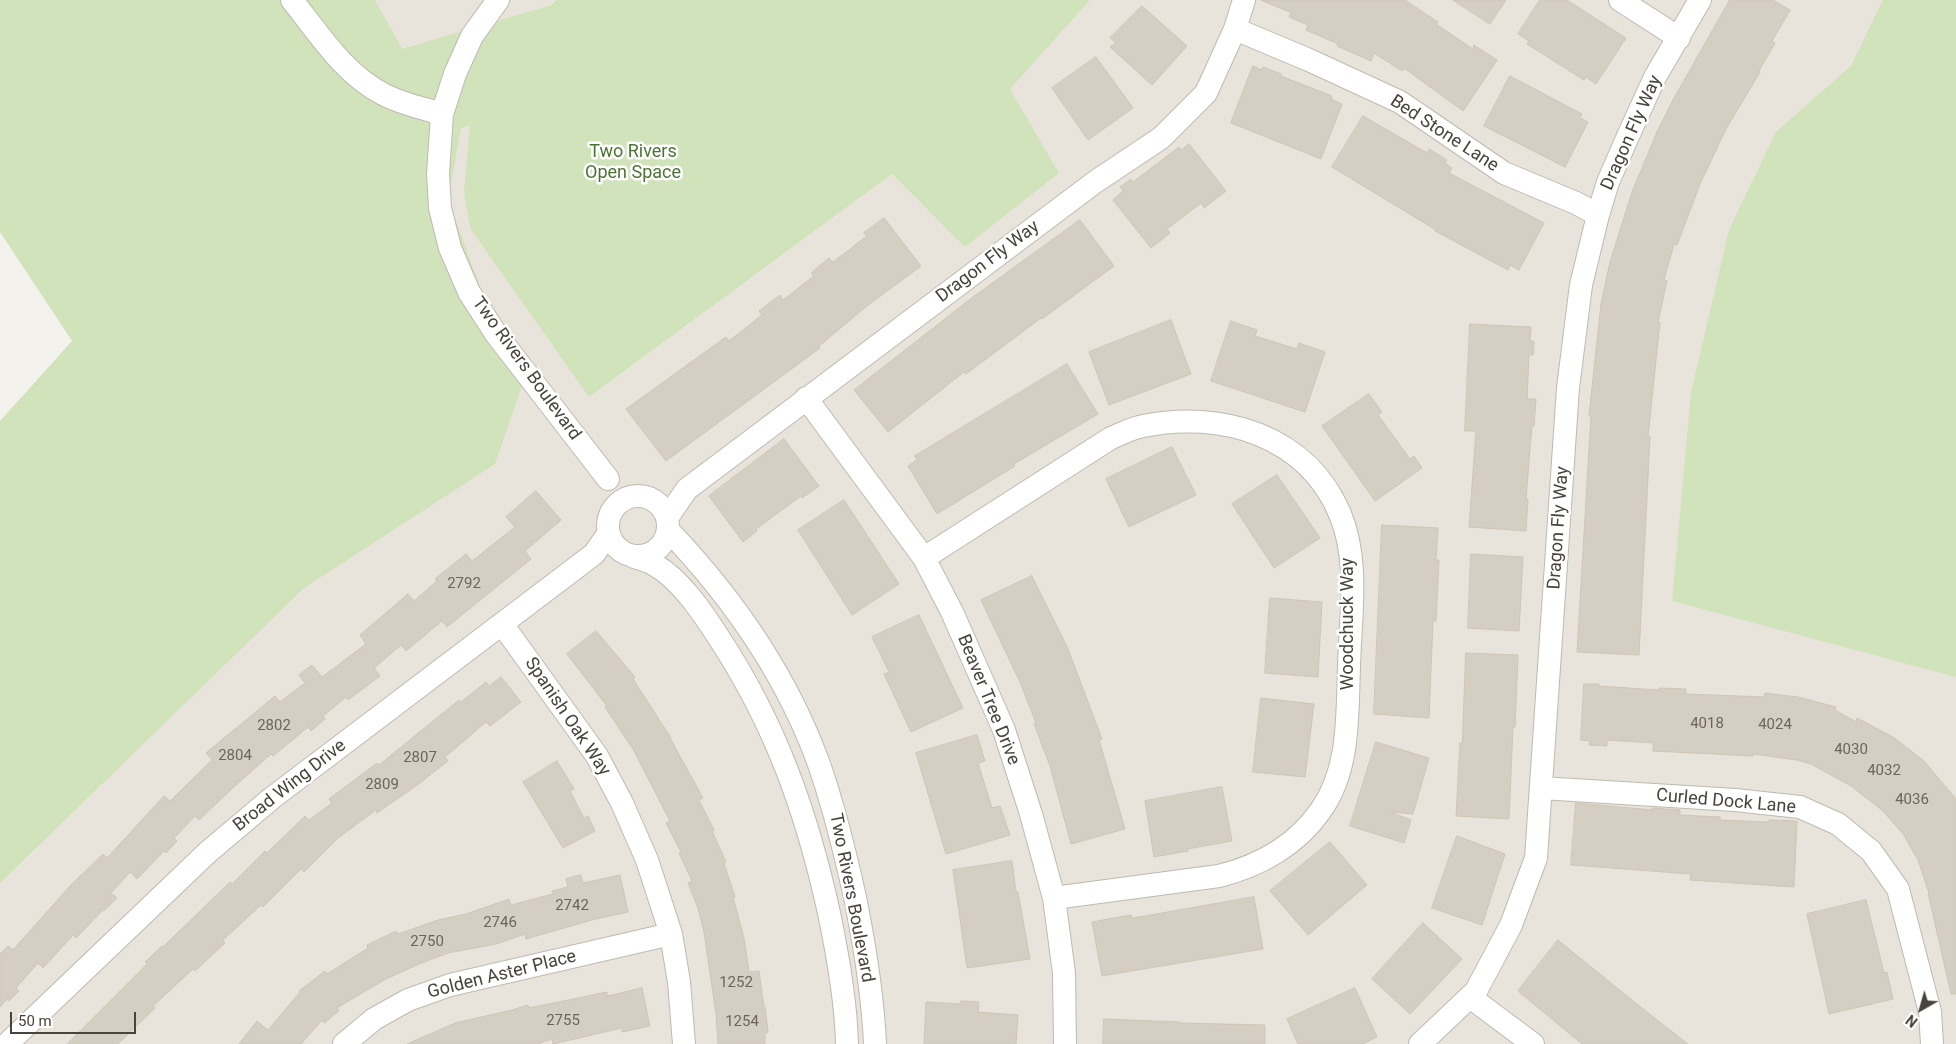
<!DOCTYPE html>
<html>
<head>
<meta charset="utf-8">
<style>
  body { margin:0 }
  #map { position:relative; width:1956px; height:1044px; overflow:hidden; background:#f4f2ec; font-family:Roboto,sans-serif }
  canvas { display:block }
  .north { position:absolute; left:1896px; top:984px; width:50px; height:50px; -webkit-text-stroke:4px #fff; paint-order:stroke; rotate:218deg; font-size:14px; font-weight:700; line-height:20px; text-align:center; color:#48433b }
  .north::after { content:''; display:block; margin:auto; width:18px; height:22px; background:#48433b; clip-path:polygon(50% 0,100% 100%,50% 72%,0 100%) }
  .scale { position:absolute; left:10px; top:1012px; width:126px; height:22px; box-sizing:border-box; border:2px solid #48433b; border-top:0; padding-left:6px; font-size:15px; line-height:18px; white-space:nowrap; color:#48433b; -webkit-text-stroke:4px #fff; paint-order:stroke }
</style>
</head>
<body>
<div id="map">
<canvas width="1956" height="1044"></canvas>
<div class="north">N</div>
<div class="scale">50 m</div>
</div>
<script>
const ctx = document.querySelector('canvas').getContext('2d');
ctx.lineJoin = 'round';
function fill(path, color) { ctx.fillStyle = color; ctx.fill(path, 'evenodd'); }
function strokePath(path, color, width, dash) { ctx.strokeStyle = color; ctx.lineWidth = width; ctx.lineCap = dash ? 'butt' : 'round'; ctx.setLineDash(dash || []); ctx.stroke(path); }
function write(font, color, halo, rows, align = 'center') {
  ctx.font = font + ' Roboto,sans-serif'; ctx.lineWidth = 5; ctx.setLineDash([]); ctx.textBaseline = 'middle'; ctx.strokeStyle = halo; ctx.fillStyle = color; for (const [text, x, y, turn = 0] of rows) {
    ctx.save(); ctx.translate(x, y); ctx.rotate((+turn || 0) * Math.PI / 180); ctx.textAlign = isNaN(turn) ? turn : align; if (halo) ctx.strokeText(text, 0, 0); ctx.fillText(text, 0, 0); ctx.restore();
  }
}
fill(new Path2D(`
  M 122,0 L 556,0 L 525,29 L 589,397 L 892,174 L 965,246 L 1059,173 L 1009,89 L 1090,0 L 1888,0 L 1956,418 L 1956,1044 L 0,1044 L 0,861 Z`), '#e8e4db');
fill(new Path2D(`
  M 0,0 L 375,0 L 402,49 L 551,5 L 556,0 L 1090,0 L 1010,89 L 1059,173 L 965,247 L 892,174 L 589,397 L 470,228 L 464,191 L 470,125 L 461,128 L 448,199 L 480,287 L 529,365 L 495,464 L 304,588 L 0,883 L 0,421 L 72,341 L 0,232 Z
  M 1883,0 L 1956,0 L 1956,677 L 1672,601 L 1691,393 L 1729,230 L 1776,132 L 1851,66 Z`), '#d0e3ba');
const building = new Path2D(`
  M 1261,0 L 1405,0 L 1438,22 L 1436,24 L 1473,49 L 1474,45 L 1497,60 L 1463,111 L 1404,68 L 1402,71 L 1374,53 L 1371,61 L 1337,46 L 1338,44 L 1306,30 L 1308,25 L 1289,17 L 1291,13 Z
  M 1453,0 L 1506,0 L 1490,24 Z
  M 1540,0 L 1567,0 L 1626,38 L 1596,84 L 1586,77 L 1584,80 L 1527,44 L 1529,41 L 1518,34 Z
  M 1730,0 L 1773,0 L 1790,10 L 1772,41 L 1775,43 L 1759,71 L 1760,72 L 1726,129 L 1700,184 L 1677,245 L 1674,244 L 1664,280 L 1667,281 L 1658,322 L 1660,322 L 1648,437 L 1650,437 L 1639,655 L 1577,652 L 1591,416 L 1589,416 L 1601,304 L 1610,262 L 1632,192 L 1657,132 L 1674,98 Z
  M 1142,6 L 1187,46 L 1152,85 L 1110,47 L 1116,43 L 1110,38 Z
  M 1096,57 L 1133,108 L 1088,140 L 1052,88 Z
  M 1253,66 L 1262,70 L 1263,67 L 1281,74 L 1281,76 L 1332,96 L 1331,99 L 1342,104 L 1321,159 L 1231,123 Z
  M 1510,76 L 1582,114 L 1580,118 L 1588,122 L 1565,167 L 1484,126 Z
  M 1363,116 L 1427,153 L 1429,149 L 1447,160 L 1445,163 L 1452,168 L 1449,173 L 1544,223 L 1519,270 L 1510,265 L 1508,270 L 1435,231 L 1436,230 L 1332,167 Z
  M 1189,144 L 1226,191 L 1204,208 L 1201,203 L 1167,229 L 1170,233 L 1151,248 L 1113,200 L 1123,191 L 1120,187 L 1131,179 L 1133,182 L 1179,147 L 1181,150 Z
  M 884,218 L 921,266 L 867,306 L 819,346 L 820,348 L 666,461 L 626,409 L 726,337 L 729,341 L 762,315 L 759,311 L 780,295 L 783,300 L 814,276 L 811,273 L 829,258 L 833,262 L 867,236 L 864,233 Z
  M 1080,220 L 1114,266 L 1042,319 L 1041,318 L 966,374 L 964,372 L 888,432 L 854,390 L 969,300 Z
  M 1171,320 L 1191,374 L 1109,405 L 1089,352 Z
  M 1231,321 L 1257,330 L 1255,336 L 1297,349 L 1299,343 L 1325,352 L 1305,412 L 1211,381 Z
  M 1470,324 L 1531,327 L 1530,340 L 1534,342 L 1533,355 L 1529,355 L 1527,399 L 1536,399 L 1534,426 L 1532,425 L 1526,499 L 1528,499 L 1526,531 L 1469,527 L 1476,431 L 1465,431 Z
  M 1067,364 L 1098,414 L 1014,464 L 1015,466 L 937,514 L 908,466 L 917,460 L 915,456 Z
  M 1369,394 L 1382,412 L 1378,415 L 1410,459 L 1414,456 L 1422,468 L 1375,501 L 1322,426 Z
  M 784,439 L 819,486 L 802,498 L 801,496 L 756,529 L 757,531 L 743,542 L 709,496 Z
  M 1172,447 L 1196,495 L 1129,527 L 1106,479 Z
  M 1277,475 L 1320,538 L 1274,568 L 1232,504 Z
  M 536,491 L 561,520 L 525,551 L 531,559 L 447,627 L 442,621 L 406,651 L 401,645 L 374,668 L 380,676 L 348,700 L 346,697 L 323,716 L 325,719 L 311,731 L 308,727 L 273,756 L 271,754 L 236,785 L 199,820 L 195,816 L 174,838 L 177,841 L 166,853 L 164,851 L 137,879 L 130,872 L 111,893 L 117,898 L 104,911 L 103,910 L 76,938 L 73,935 L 43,968 L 38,963 L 16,988 L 19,991 L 9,1001 L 7,999 L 0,1007 L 0,954 L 8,946 L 13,950 L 70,886 L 103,854 L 107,858 L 164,796 L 170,801 L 212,760 L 206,753 L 275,696 L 280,702 L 305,683 L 299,675 L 312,665 L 322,677 L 366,644 L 360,635 L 408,594 L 414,601 L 437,581 L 435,579 L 466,554 L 472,561 L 515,527 L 506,517 Z
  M 844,500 L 899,584 L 852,615 L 798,530 Z
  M 1382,525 L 1438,528 L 1436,560 L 1439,560 L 1436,621 L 1433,621 L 1429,718 L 1374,714 Z
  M 1471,554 L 1523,557 L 1519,631 L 1468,628 Z
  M 1032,576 L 1068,649 L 1102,739 L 1099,740 L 1125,829 L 1071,844 L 1050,766 L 1034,724 L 1036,723 L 1020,682 L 981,600 Z
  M 1270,598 L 1322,602 L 1318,677 L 1265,673 Z
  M 919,615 L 963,708 L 911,732 L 884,674 L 889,672 L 872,637 Z
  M 596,631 L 635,677 L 633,679 L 671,738 L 670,738 L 703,798 L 699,800 L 714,830 L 712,831 L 726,862 L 724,863 L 735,897 L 733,897 L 744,938 L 749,972 L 759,971 L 764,1007 L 765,1007 L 768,1032 L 765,1033 L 765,1044 L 718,1044 L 716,1014 L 704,932 L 698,908 L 688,883 L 692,881 L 679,853 L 681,852 L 666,823 L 670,821 L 634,751 L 605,707 L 607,706 L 567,654 Z
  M 1466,653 L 1518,655 L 1515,727 L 1513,727 L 1509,819 L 1456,816 L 1460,743 L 1462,743 Z
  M 501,677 L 521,702 L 490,726 L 486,722 L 445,757 L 448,761 L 416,786 L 377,813 L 376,810 L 338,838 L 304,872 L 301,869 L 263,907 L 261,905 L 223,940 L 225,943 L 195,971 L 193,969 L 153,1006 L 155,1008 L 118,1044 L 67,1044 L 147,964 L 145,962 L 162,946 L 163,947 L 230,882 L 232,884 L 265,851 L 267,853 L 305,816 L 309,820 L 332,803 L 329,799 L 377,763 L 379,765 L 459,700 L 461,702 L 486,682 L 489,686 Z
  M 1584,684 L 1599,684 L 1599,686 L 1659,690 L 1659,688 L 1686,689 L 1686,694 L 1764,697 L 1765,693 L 1798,697 L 1836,707 L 1835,710 L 1856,722 L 1857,718 L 1893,737 L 1923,760 L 1956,799 L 1956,994 L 1951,994 L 1928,893 L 1929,893 L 1918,860 L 1903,834 L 1883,811 L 1851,786 L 1811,764 L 1797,760 L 1753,754 L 1753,756 L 1653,751 L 1653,743 L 1607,740 L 1607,746 L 1589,745 L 1590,741 L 1581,740 Z
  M 1261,698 L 1314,704 L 1305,777 L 1253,772 Z
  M 977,735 L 985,761 L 978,763 L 992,808 L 1000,806 L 1010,835 L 946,854 L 916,753 Z
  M 1376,742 L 1429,758 L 1413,814 L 1390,812 L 1411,820 L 1404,843 L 1350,826 Z
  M 557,761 L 574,789 L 570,791 L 584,818 L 588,816 L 595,831 L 563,848 L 523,782 Z
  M 1222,787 L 1232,841 L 1187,849 L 1188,851 L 1154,857 L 1145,801 Z
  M 1576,803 L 1652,810 L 1652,808 L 1680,810 L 1680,815 L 1720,817 L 1720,820 L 1768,822 L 1769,820 L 1797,821 L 1794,887 L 1690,880 L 1691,874 L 1571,865 Z
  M 1457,836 L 1505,854 L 1482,925 L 1432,908 Z
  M 1330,842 L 1367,885 L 1308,935 L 1270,891 Z
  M 1012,861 L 1016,892 L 1018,892 L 1030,959 L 967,968 L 953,870 Z
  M 581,875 L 583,883 L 620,875 L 628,912 L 592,920 L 526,939 L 525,934 L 496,944 L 448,953 L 419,964 L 384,980 L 337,1008 L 339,1011 L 324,1023 L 322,1020 L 301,1044 L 239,1044 L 257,1021 L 268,1030 L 300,992 L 299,991 L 325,971 L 327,974 L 368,948 L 367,945 L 396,931 L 398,934 L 438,920 L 466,914 L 509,899 L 511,905 L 553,894 L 552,891 L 568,887 L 566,879 Z
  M 1254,897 L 1263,949 L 1102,976 L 1092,922 L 1131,915 L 1132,918 Z
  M 1866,900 L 1884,973 L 1887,972 L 1893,999 L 1829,1014 L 1807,914 Z
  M 1423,923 L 1462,959 L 1410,1014 L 1372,979 Z
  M 1558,940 L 1638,1005 L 1688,1044 L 1582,1044 L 1518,991 Z
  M 642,988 L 650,1026 L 622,1032 L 622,1028 L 553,1044 L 552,1039 L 538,1044 L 407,1044 L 455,1023 L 512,1010 L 528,1005 L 529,1008 L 607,992 L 607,996 Z
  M 1355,988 L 1377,1037 L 1363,1044 L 1298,1044 L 1287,1019 Z
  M 961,1001 L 979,1002 L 978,1012 L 1018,1015 L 1016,1044 L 924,1044 L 926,1002 L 961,1004 Z
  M 1104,1019 L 1180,1022 L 1180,1023 L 1265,1025 L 1265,1044 L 1103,1044 Z`);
fill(building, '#d5cec3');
strokePath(building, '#cfc6b7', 1);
const minor = new Path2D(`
  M 292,0 C 319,34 344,74 383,94 C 401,104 423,108 442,114
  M 498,0 L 472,36 L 455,74 L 442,114 L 438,174 L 440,208 L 450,248 L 469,292 L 496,334 L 608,479
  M 1620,0 L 1679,38
  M 1235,29 L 1309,60 L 1400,102 L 1504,173 L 1576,203 L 1598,215
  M 806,398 L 924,558 L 952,612 L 1004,730 L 1031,814 L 1054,898 L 1064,973 L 1065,1044
  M608 526a30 30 0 1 1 60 0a30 30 0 1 1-60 0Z
  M 667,518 L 687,489 L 1095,182 L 1161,138 L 1206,93 L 1235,29 L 1244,0
  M 668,530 C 733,598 788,677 820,767 C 835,811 846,856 856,902 C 865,948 873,997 875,1044
  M 634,557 C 641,559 649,561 655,565 C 681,580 703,613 719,638 C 776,725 807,813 829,913 C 838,956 846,1000 847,1044
  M 924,558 L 1111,438 C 1121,434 1132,428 1143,426 C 1221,410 1307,435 1340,514 C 1360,561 1350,618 1349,668 C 1347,716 1350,769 1321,810 C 1297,845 1259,866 1219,876 L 1054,898
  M 502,624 L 597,756 L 622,803 L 647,860 L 671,934 L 679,982 L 684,1044
  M 1541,788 L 1735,800 L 1800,807 L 1838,824 L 1871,851 L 1898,889 L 1930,1012 L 1932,1044
  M 1470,997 L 1533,1044
  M 7,1044 L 208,852 L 272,798 L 594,554 L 608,534
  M 344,1044 L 374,1019 L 408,1000 L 450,985 L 671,934
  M 1420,1044 L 1476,991 L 1511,925 L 1536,858 L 1568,388 L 1581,285 L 1598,215 L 1608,182 L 1629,134 L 1655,77 L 1700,0`);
strokePath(minor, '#bfbab0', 24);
strokePath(minor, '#fff', 22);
write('15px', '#6b665d', null, [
  ["2792",464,584],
  ["4018",1707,724],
  ["4024",1775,725],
  ["2802",274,726],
  ["4030",1851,750],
  ["2804",235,756],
  ["2807",420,758],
  ["4032",1884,771],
  ["2809",382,785],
  ["4036",1912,800],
  ["2742",572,906],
  ["2746",500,923],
  ["2750",427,942],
  ["1252",736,983],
  ["2755",563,1021],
  ["1254",742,1022]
]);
write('18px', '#48433b', '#fff', [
  ["Dragon Fly Way",1632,133,-66],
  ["Bed Stone Lane",1444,134,33],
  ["Dragon Fly Way",988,262,-37],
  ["Two Rivers Boulevard",526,369,54],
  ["Dragon Fly Way",1559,528,-86],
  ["Woodchuck Way",1348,624,-90],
  ["Beaver Tree Drive",988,700,68],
  ["Spanish Oak Way",567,717,56],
  ["Broad Wing Drive",290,786,-38],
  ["Curled Dock Lane",1726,802,5],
  ["Two Rivers Boulevard",851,898,79],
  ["Golden Aster Place",502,975,-14]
]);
write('18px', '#4b7434', '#fff', [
  ["Two Rivers",633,152],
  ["Open Space",633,173]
]);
</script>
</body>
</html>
